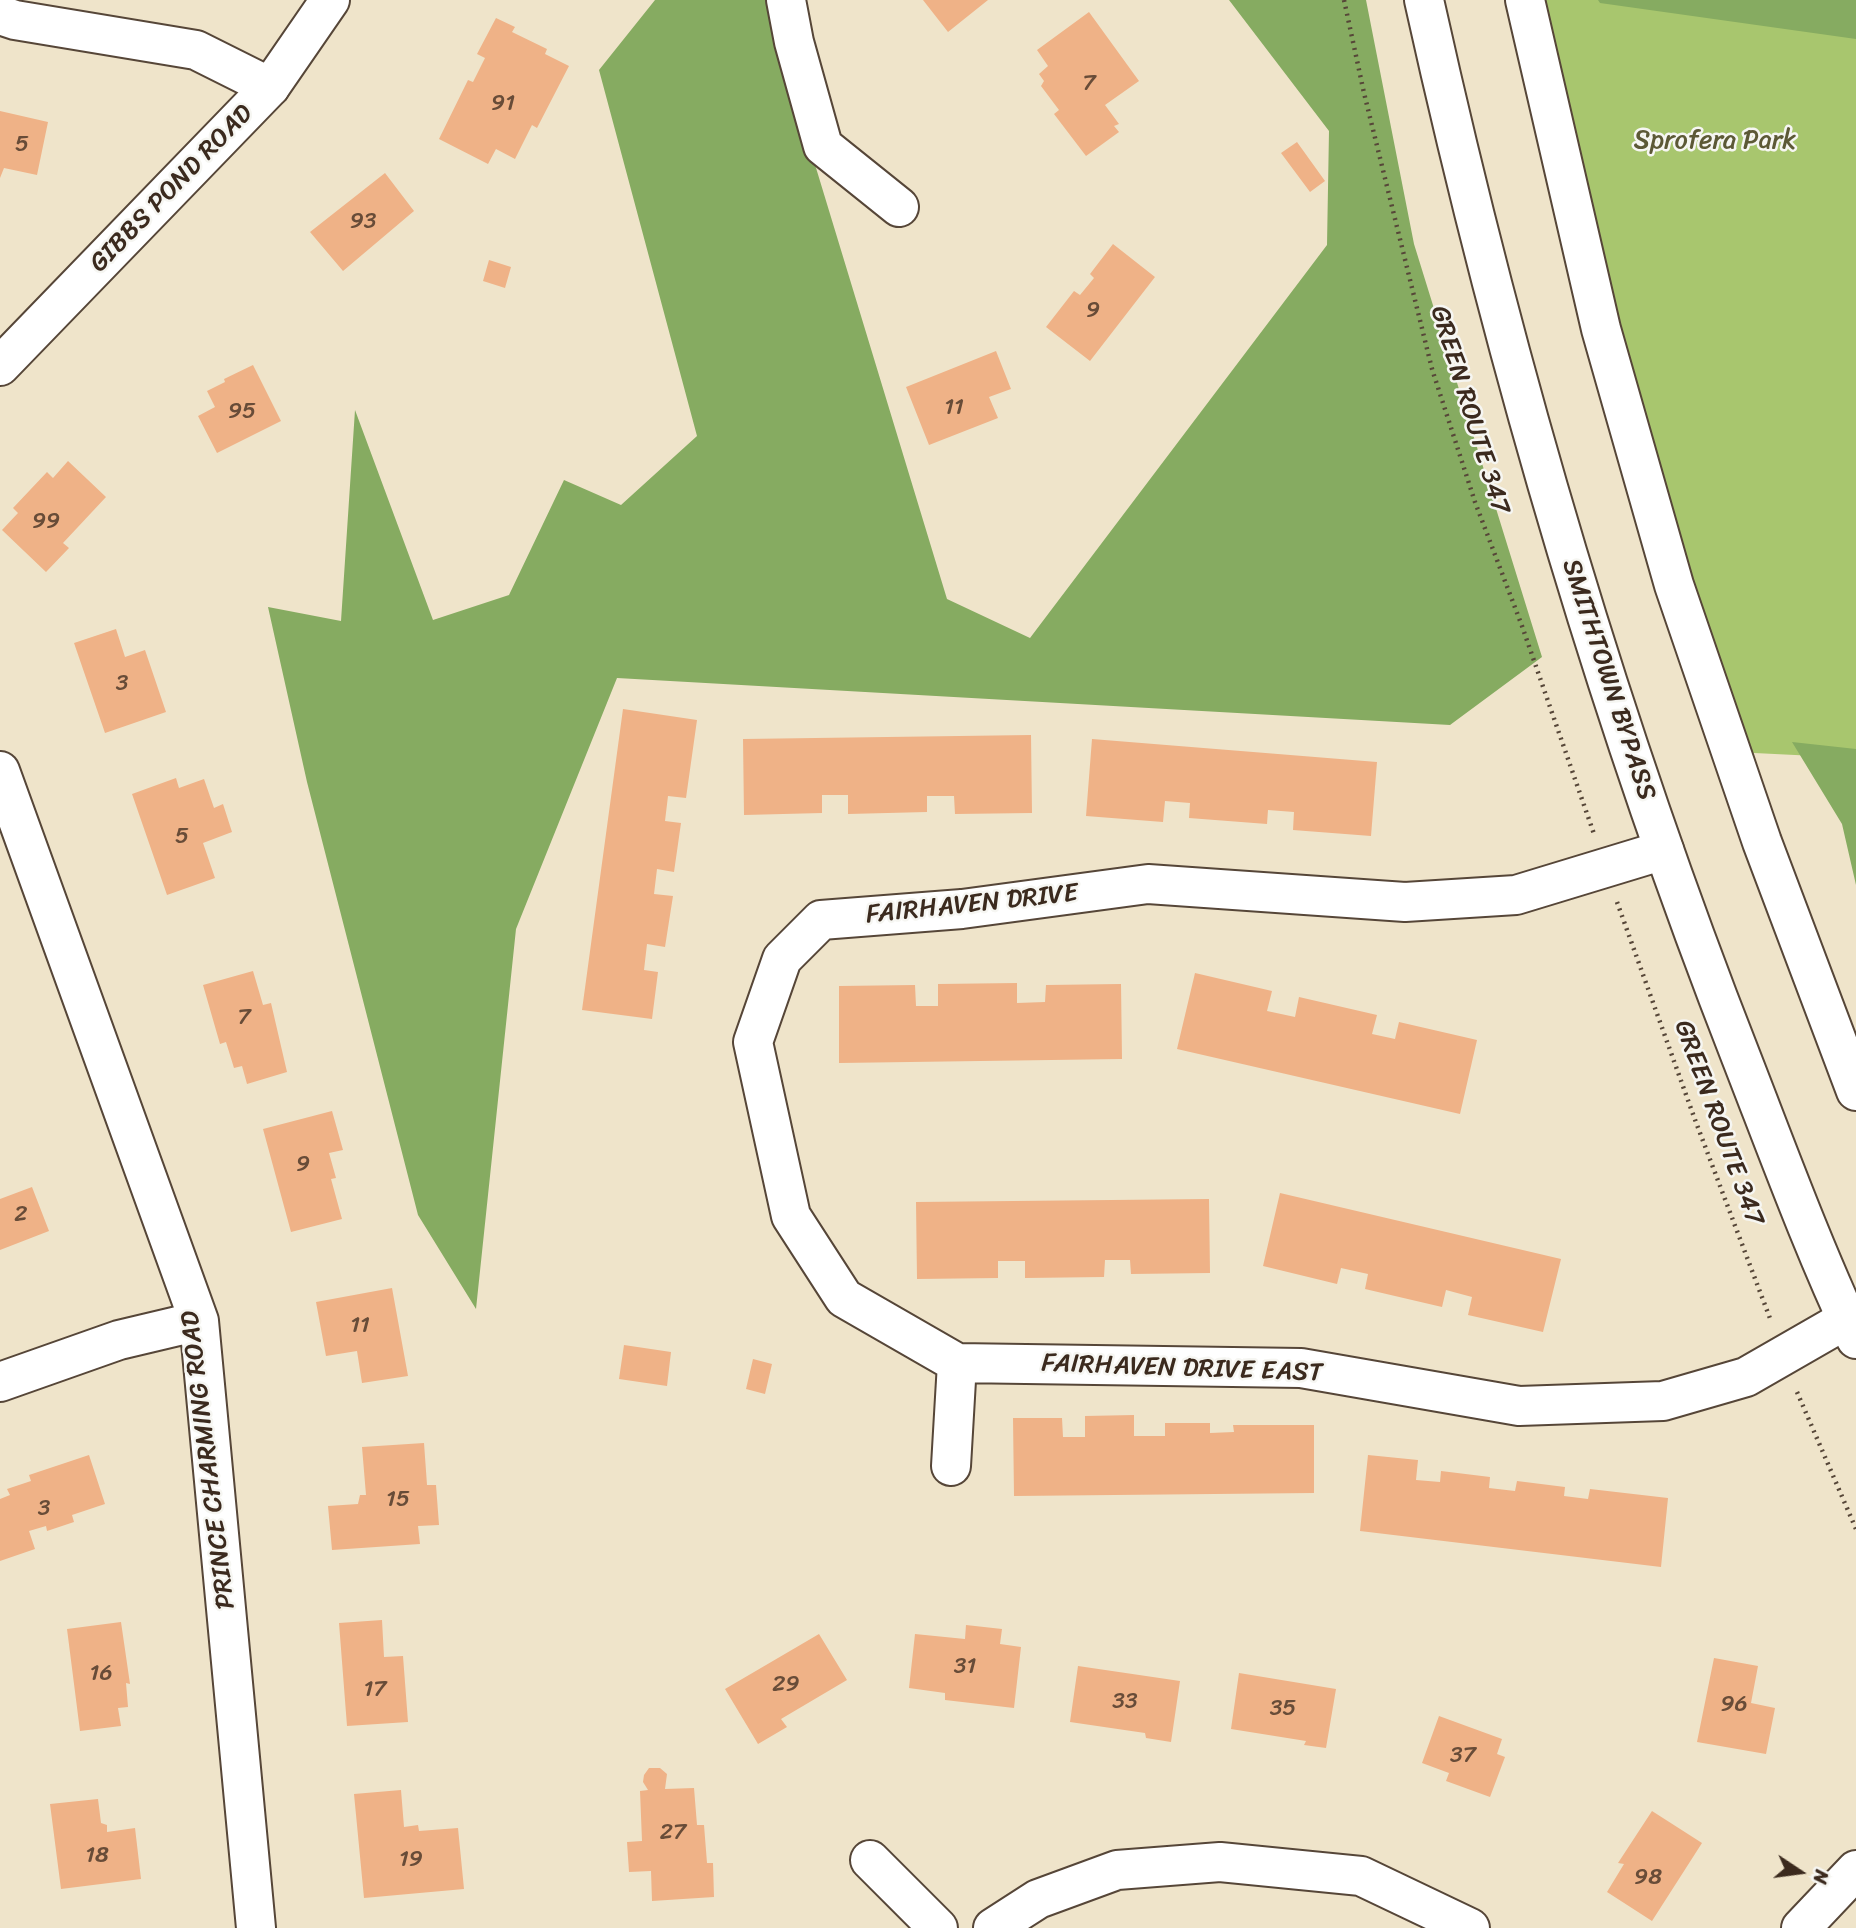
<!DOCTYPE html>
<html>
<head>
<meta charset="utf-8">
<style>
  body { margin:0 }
  #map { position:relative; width:1856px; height:1928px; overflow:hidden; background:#efe4ca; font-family:Sriracha,sans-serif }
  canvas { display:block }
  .north { position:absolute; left:1765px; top:1837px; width:70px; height:70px; -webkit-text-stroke:5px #f6f6f2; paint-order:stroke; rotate:103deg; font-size:19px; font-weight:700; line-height:28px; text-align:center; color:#3b2a1e }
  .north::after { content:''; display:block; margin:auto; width:24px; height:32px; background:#3b2a1e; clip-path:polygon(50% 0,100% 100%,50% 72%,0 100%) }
</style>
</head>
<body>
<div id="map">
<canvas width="1856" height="1928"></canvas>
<div class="north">N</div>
</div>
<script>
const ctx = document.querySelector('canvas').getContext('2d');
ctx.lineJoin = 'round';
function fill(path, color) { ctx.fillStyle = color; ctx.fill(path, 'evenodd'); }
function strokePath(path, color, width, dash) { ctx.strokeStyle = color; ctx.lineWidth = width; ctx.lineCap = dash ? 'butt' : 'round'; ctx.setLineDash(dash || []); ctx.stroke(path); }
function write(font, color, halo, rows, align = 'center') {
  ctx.font = font + ' Sriracha,sans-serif'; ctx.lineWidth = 5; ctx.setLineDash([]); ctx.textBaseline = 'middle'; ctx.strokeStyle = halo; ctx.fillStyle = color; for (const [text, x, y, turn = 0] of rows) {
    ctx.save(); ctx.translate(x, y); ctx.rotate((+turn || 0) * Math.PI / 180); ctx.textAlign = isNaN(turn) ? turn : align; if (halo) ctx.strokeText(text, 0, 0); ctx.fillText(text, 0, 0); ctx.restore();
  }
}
fill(new Path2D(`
  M 1533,0 L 1722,0 L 1856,11 L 1856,758 L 1734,752 L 1647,437 Z`), '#a8c66e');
fill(new Path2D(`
  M 655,0 L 765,0 L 947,599 L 1030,638 L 1327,245 L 1329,131 L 1229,0 L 1366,0 L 1414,244 L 1542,657 L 1450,725 L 617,678 L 516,929 L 476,1309 L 418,1215 L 307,782 L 268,607 L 341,621 L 355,410 L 433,620 L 509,595 L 564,480 L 621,505 L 697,436 L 599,70 Z
  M 1598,0 L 1856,0 L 1856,39 L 1600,3 Z
  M 1792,742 L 1856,749 L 1856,885 L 1842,824 Z`), '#86ab61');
fill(new Path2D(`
  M 923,0 L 988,0 L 948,32 Z
  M 1089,12 L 1139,81 L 1105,105 L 1119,124 L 1114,126 L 1119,132 L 1086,156 L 1054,114 L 1059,110 L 1041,86 L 1044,81 L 1039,74 L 1048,66 L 1037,50 Z
  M 496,18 L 515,27 L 512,32 L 547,49 L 545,54 L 569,66 L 537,128 L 532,125 L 515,159 L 496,149 L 488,164 L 439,139 L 468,80 L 473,82 L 485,58 L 477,54 Z
  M 0,111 L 48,122 L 37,175 L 4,168 L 0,178 Z
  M 1297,142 L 1325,181 L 1310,192 L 1281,153 Z
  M 385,173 L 414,211 L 343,271 L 310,232 Z
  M 1113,244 L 1155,277 L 1090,361 L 1046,327 L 1074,291 L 1080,295 L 1094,278 L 1090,274 Z
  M 489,260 L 511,267 L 505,288 L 483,281 Z
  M 996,351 L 1011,389 L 989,397 L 998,418 L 929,445 L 906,387 Z
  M 253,365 L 281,421 L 217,453 L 198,416 L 215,407 L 207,391 L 225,382 L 224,379 Z
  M 68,461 L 106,497 L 63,543 L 69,548 L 46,572 L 2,530 L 18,513 L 13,508 L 47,472 L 53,478 Z
  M 116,629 L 125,657 L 145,650 L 166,712 L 105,733 L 74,643 Z
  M 623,709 L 697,720 L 686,798 L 668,796 L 665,821 L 681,823 L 674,872 L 657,869 L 654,894 L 673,896 L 665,947 L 647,944 L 644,970 L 658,972 L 652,1019 L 582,1010 Z
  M 1031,735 L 1032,813 L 955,814 L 954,796 L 927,796 L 927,812 L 848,814 L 848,795 L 822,795 L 822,813 L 744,815 L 743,739 Z
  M 1092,739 L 1377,762 L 1371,836 L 1293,830 L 1294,812 L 1268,810 L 1267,824 L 1189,818 L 1190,803 L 1165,801 L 1163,822 L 1086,816 Z
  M 176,778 L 179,788 L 204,779 L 214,808 L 223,804 L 232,832 L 203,843 L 215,878 L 167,895 L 132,794 Z
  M 253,971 L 263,1005 L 271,1003 L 287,1072 L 247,1084 L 242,1066 L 234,1068 L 226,1042 L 220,1044 L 203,985 Z
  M 1195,973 L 1272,991 L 1267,1011 L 1295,1017 L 1299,997 L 1377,1015 L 1372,1034 L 1395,1039 L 1399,1022 L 1477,1040 L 1460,1114 L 1177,1049 Z
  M 1017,983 L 1017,1003 L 1045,1002 L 1046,985 L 1121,984 L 1122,1059 L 839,1063 L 839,986 L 915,985 L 916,1006 L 938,1006 L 938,984 Z
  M 332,1111 L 343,1150 L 329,1153 L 336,1178 L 331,1179 L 342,1219 L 291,1232 L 263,1129 Z
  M 32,1187 L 49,1231 L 0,1250 L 0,1199 Z
  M 1280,1193 L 1561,1259 L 1543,1332 L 1468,1315 L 1472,1297 L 1446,1290 L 1442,1307 L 1365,1289 L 1368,1274 L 1341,1268 L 1337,1284 L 1263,1266 Z
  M 1209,1199 L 1210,1273 L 1131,1274 L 1130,1260 L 1105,1260 L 1104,1277 L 1025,1278 L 1025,1261 L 998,1261 L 998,1278 L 917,1279 L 916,1202 Z
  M 392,1288 L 408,1376 L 362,1383 L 357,1351 L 326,1356 L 316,1302 Z
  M 624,1345 L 671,1352 L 667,1386 L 619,1379 Z
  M 753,1359 L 772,1364 L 765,1394 L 746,1389 Z
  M 1134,1415 L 1134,1436 L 1165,1436 L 1165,1423 L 1210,1423 L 1210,1433 L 1234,1432 L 1233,1425 L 1314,1425 L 1314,1493 L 1014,1496 L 1013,1418 L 1062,1418 L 1063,1437 L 1085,1437 L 1085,1416 Z
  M 424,1443 L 427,1485 L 436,1485 L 439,1525 L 418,1526 L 420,1544 L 332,1550 L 328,1506 L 358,1504 L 360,1495 L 366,1495 L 362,1447 Z
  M 89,1455 L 105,1504 L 72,1515 L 74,1522 L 47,1531 L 46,1526 L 29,1531 L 35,1549 L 0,1561 L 0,1499 L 10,1495 L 7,1489 L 31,1481 L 29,1475 Z
  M 1368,1455 L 1418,1460 L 1416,1480 L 1440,1482 L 1441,1471 L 1490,1477 L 1489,1488 L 1515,1491 L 1517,1481 L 1565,1487 L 1564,1496 L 1588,1499 L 1590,1489 L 1668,1498 L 1661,1567 L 1360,1531 Z
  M 382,1620 L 384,1657 L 403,1656 L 408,1722 L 347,1726 L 339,1623 Z
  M 121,1622 L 130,1684 L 126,1683 L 128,1707 L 118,1708 L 121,1726 L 80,1731 L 67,1629 Z
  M 966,1625 L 1002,1629 L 1000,1644 L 1021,1647 L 1014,1708 L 945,1700 L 945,1693 L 909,1688 L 915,1634 L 965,1639 Z
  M 819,1634 L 847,1680 L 781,1719 L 787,1727 L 758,1744 L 725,1689 Z
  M 1714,1658 L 1758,1666 L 1751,1703 L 1775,1708 L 1766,1754 L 1697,1742 Z
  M 1078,1666 L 1180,1681 L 1171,1742 L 1146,1738 L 1145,1733 L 1070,1722 Z
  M 1239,1673 L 1336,1689 L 1326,1748 L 1304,1745 L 1306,1741 L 1231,1729 Z
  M 1439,1716 L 1502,1739 L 1497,1754 L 1505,1757 L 1490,1797 L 1446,1781 L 1449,1773 L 1422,1763 Z
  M 649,1768 L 660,1768 L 667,1774 L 665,1789 L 694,1788 L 697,1825 L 704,1825 L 707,1863 L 713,1863 L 714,1897 L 652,1901 L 651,1871 L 629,1872 L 627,1842 L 642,1841 L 640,1791 L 648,1790 L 643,1782 L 644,1775 Z
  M 401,1790 L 404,1827 L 418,1825 L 419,1831 L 458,1828 L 464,1889 L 364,1898 L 354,1794 Z
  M 98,1799 L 101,1823 L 107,1825 L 107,1832 L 135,1828 L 141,1879 L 61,1889 L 50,1804 Z
  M 1652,1811 L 1702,1843 L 1652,1921 L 1607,1892 L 1624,1864 L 1618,1863 Z`), '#efb287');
const minor = new Path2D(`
  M 786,0 L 794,42 L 823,146 L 899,207
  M 0,15 L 15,20 L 196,50 L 270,87
  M 0,771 L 199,1321 L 256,1928
  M 1664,850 L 1516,895 L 1405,902 L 1148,884 L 962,909 L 821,920 L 782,959 L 753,1042 L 791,1216 L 844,1298 L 957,1363 L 1301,1368 L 1519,1406 L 1663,1401 L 1746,1377 L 1847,1319
  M 0,1382 L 119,1340 L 199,1321
  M 951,1466 L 957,1363
  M 870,1860 L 938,1928
  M 993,1928 L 1038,1899 L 1117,1870 L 1220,1862 L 1361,1876 L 1470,1928`);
const tertiary = new Path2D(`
  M 0,366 L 270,87 L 330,0
  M 1801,1928 L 1856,1870`);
const trunk = new Path2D(`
  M 1424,0 C 1504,361 1606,713 1741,1057 C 1778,1152 1813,1248 1856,1339
  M 1525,0 L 1601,329 L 1674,585 L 1762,842 L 1856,1091`);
strokePath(minor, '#564638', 42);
strokePath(tertiary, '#564638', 42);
strokePath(trunk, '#564638', 42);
strokePath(new Path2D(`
  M 1344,0 L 1364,93 L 1432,369 L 1475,502 L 1522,626 L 1594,834
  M 1617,902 L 1694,1117 L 1771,1321
  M 1797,1392 L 1856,1529`), '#564638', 4.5, [2, 5]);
strokePath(minor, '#fff', 38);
strokePath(tertiary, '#fff', 38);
strokePath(trunk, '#fff', 38);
write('23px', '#684c38', null, [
  ["7",1089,84],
  ["91",503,104],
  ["5",22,145],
  ["93",363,222],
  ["9",1093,311],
  ["11",954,408],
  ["95",242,412],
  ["99",46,522],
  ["3",122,684],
  ["5",182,837],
  ["7",244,1018],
  ["9",303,1165],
  ["2",21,1215],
  ["11",360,1326],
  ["15",398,1500],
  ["3",44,1509],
  ["31",965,1667],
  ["16",101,1674],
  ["29",786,1685],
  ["17",375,1690],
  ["33",1125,1702],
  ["96",1734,1705],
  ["35",1283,1709],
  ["37",1463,1756],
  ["27",673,1833],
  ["18",97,1856],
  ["19",411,1860],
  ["98",1648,1878]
]);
write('26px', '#5c5936', '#f6f6f2', [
  ["Sprofera Park",1715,141]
]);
write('26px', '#3b2a1e', '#f6f6f2', [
  ["GIBBS POND ROAD",172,189,-46],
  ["GREEN ROUTE 347",1469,410,73],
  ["SMITHTOWN BYPASS",1608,680,72],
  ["FAIRHAVEN DRIVE",972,905,-6],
  ["GREEN ROUTE 347",1718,1123,70],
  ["FAIRHAVEN DRIVE EAST",1182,1369,2],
  ["PRINCE CHARMING ROAD",209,1460,-97]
]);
</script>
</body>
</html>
